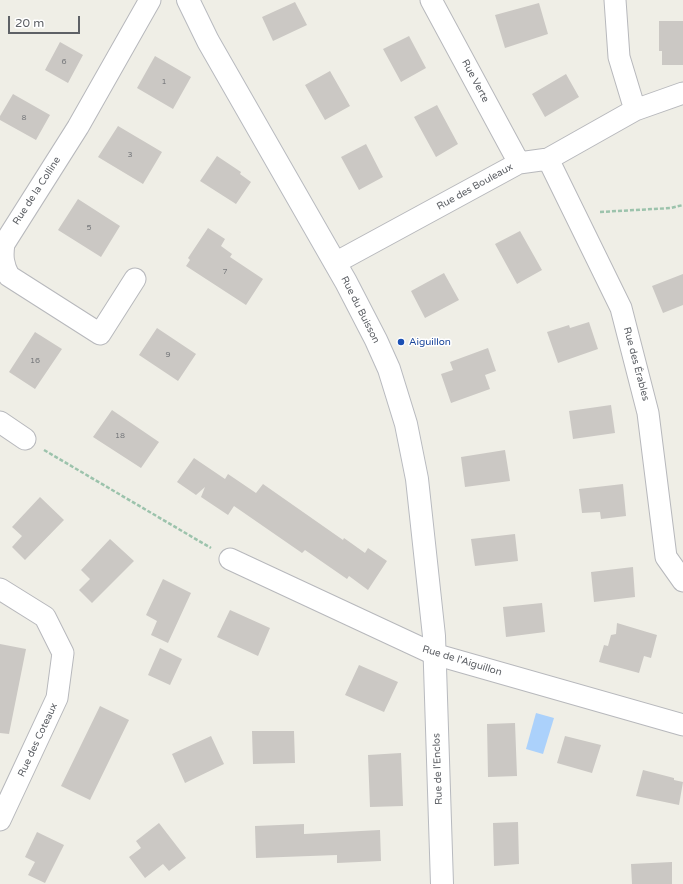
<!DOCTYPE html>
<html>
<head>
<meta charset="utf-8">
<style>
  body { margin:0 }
  #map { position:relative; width:683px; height:884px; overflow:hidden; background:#efeee6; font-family:"Varela Round",sans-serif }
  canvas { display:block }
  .scale { position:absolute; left:8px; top:16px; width:72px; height:18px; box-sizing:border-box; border:2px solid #5e6166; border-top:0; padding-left:5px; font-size:12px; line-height:14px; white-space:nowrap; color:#5e6166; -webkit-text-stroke:3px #fff; paint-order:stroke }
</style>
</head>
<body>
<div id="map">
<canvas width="683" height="884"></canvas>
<div class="scale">20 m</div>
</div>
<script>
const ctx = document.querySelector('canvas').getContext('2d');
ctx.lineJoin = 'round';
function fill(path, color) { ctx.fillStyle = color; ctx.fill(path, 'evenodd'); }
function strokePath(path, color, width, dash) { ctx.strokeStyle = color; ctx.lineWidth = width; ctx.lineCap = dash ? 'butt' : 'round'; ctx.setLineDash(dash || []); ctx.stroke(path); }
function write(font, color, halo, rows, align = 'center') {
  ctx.font = font + ' "Varela Round",sans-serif'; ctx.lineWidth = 3; ctx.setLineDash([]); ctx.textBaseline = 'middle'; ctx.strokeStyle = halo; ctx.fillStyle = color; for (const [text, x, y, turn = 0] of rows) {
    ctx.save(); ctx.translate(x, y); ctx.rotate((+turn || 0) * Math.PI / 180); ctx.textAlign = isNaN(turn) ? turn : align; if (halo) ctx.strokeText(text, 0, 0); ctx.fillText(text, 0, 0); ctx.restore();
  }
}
fill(new Path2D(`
  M 536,713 L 554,718 L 543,754 L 526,749 Z`), '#abd1fb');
fill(new Path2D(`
  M 295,2 L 307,25 L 273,41 L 262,17 Z
  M 539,3 L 548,34 L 505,48 L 495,15 Z
  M 659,21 L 683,21 L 683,65 L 662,65 L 662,51 L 659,51 Z
  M 409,36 L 426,68 L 401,82 L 383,49 Z
  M 60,42 L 83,55 L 68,83 L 45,70 Z
  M 155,56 L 191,77 L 173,109 L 137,88 Z
  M 330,71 L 350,106 L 325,120 L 305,85 Z
  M 566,74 L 579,97 L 545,117 L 532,94 Z
  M 13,94 L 50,115 L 36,140 L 0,120 L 0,116 Z
  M 437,105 L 458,144 L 436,157 L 414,117 Z
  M 118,126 L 162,152 L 143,184 L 98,157 Z
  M 366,144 L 383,177 L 359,190 L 341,157 Z
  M 217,156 L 241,172 L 240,174 L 251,182 L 236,204 L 200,181 Z
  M 78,199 L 120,226 L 101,257 L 58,230 Z
  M 208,228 L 225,239 L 221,246 L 232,254 L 230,257 L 263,279 L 246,305 L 186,266 L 190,260 L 188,258 Z
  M 520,231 L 542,270 L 517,284 L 495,244 Z
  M 444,273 L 459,300 L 425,318 L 411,291 Z
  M 683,274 L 683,305 L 663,313 L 652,286 Z
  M 589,322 L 598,349 L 558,363 L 547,332 L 569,325 L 570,328 Z
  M 157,328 L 196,354 L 178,381 L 139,355 Z
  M 35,332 L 62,349 L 35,389 L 9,372 Z
  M 488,348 L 496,371 L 485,375 L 490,389 L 451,403 L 441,374 L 453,370 L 450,362 Z
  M 611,405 L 615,433 L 573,439 L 569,411 Z
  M 112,410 L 159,442 L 141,468 L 93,437 Z
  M 505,450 L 510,481 L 465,487 L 461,457 Z
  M 194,458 L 225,479 L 228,474 L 256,493 L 263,484 L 343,540 L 344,538 L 365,553 L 368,548 L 387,561 L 368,590 L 349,576 L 347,579 L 305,550 L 302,553 L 234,506 L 228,515 L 201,497 L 205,487 L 196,495 L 177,482 Z
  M 623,484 L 626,516 L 601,519 L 600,512 L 582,513 L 579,489 Z
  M 40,497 L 64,520 L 25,560 L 12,547 L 22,536 L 12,527 Z
  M 515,534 L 518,561 L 475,566 L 471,539 Z
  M 110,539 L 134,561 L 92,603 L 79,590 L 90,579 L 81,570 Z
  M 633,567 L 635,597 L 594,602 L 591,572 Z
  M 163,579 L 191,593 L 168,643 L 151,635 L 157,621 L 146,615 Z
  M 542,603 L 545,632 L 506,637 L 503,607 Z
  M 230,610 L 270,628 L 258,656 L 217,637 Z
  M 617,623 L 657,635 L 651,658 L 644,656 L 639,673 L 599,662 L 604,645 L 608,646 L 611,635 L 616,634 Z
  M 0,644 L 26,649 L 9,734 L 0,733 Z
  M 160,648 L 182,659 L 170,685 L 148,675 Z
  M 359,665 L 398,682 L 384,712 L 345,695 Z
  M 100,706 L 129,720 L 90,800 L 61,786 Z
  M 515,723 L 517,776 L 488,777 L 487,724 Z
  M 252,731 L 294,731 L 295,763 L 253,764 Z
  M 211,736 L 224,764 L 185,783 L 172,754 Z
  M 565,736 L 601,745 L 592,773 L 557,763 Z
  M 401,753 L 403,806 L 370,807 L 368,755 Z
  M 643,770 L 674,778 L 674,780 L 683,782 L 679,805 L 636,796 Z
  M 518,822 L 519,864 L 494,866 L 493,823 Z
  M 159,823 L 186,858 L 169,871 L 163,864 L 145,878 L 129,857 L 141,848 L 136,841 Z
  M 304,824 L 304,834 L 380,830 L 381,861 L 337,863 L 337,855 L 256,858 L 255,826 Z
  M 37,832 L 64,845 L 45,883 L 28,875 L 35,862 L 25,857 Z
  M 672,862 L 672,884 L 632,884 L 631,864 Z`), '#cbc8c4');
const street = new Path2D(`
  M 431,0 L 519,163
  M 615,0 L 619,57 L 635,110
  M 548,159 L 621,308 L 648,413 L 666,557 L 683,581
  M 335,263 L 519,163 L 548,159 L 635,110 L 683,93
  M 135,279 L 100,334 L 9,276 C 3,265 2,256 4,244 L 78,127 L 150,0
  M 0,422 L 25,439
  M 230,559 L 434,654 L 683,725
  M 0,589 L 45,617 L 63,653 L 57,698 L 0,820`);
const secondary = new Path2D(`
  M 188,0 L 208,41 L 346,282 L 376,340 L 389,369 L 406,424 L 417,479 L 434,636 L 442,884`);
strokePath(street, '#b7b8bc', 23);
strokePath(secondary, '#b8babf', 24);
strokePath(new Path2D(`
  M 600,212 L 671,208 L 683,205
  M 44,450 L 211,548`), '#9cc3ac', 2.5, [4, 2]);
strokePath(street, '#fff', 21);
strokePath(secondary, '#fff', 22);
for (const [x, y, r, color] of [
  [401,342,4,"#1a4fb4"]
]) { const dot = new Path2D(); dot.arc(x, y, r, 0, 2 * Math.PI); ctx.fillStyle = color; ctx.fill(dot); strokePath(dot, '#fff', 1.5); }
write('8px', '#797b7e', null, [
  ["6",64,62],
  ["1",164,82],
  ["8",24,118],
  ["3",130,155],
  ["5",89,228],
  ["7",225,272],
  ["9",168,355],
  ["16",35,361],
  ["18",120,436]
]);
write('10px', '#5e6166', '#fff', [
  ["Rue Verte",475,81,62],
  ["Rue des Bouleaux",475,187,-29],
  ["Rue de la Colline",37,191,-57],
  ["Rue du Buisson",360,310,63],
  ["Rue des Érables",636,364,75],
  ["Rue de l'Aiguillon",462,661,17],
  ["Rue des Coteaux",38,740,-65],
  ["Rue de l'Enclos",438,769,-92]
]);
write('10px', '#164399', '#fff', [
  ["Aiguillon",409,342]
], 'left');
</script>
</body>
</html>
